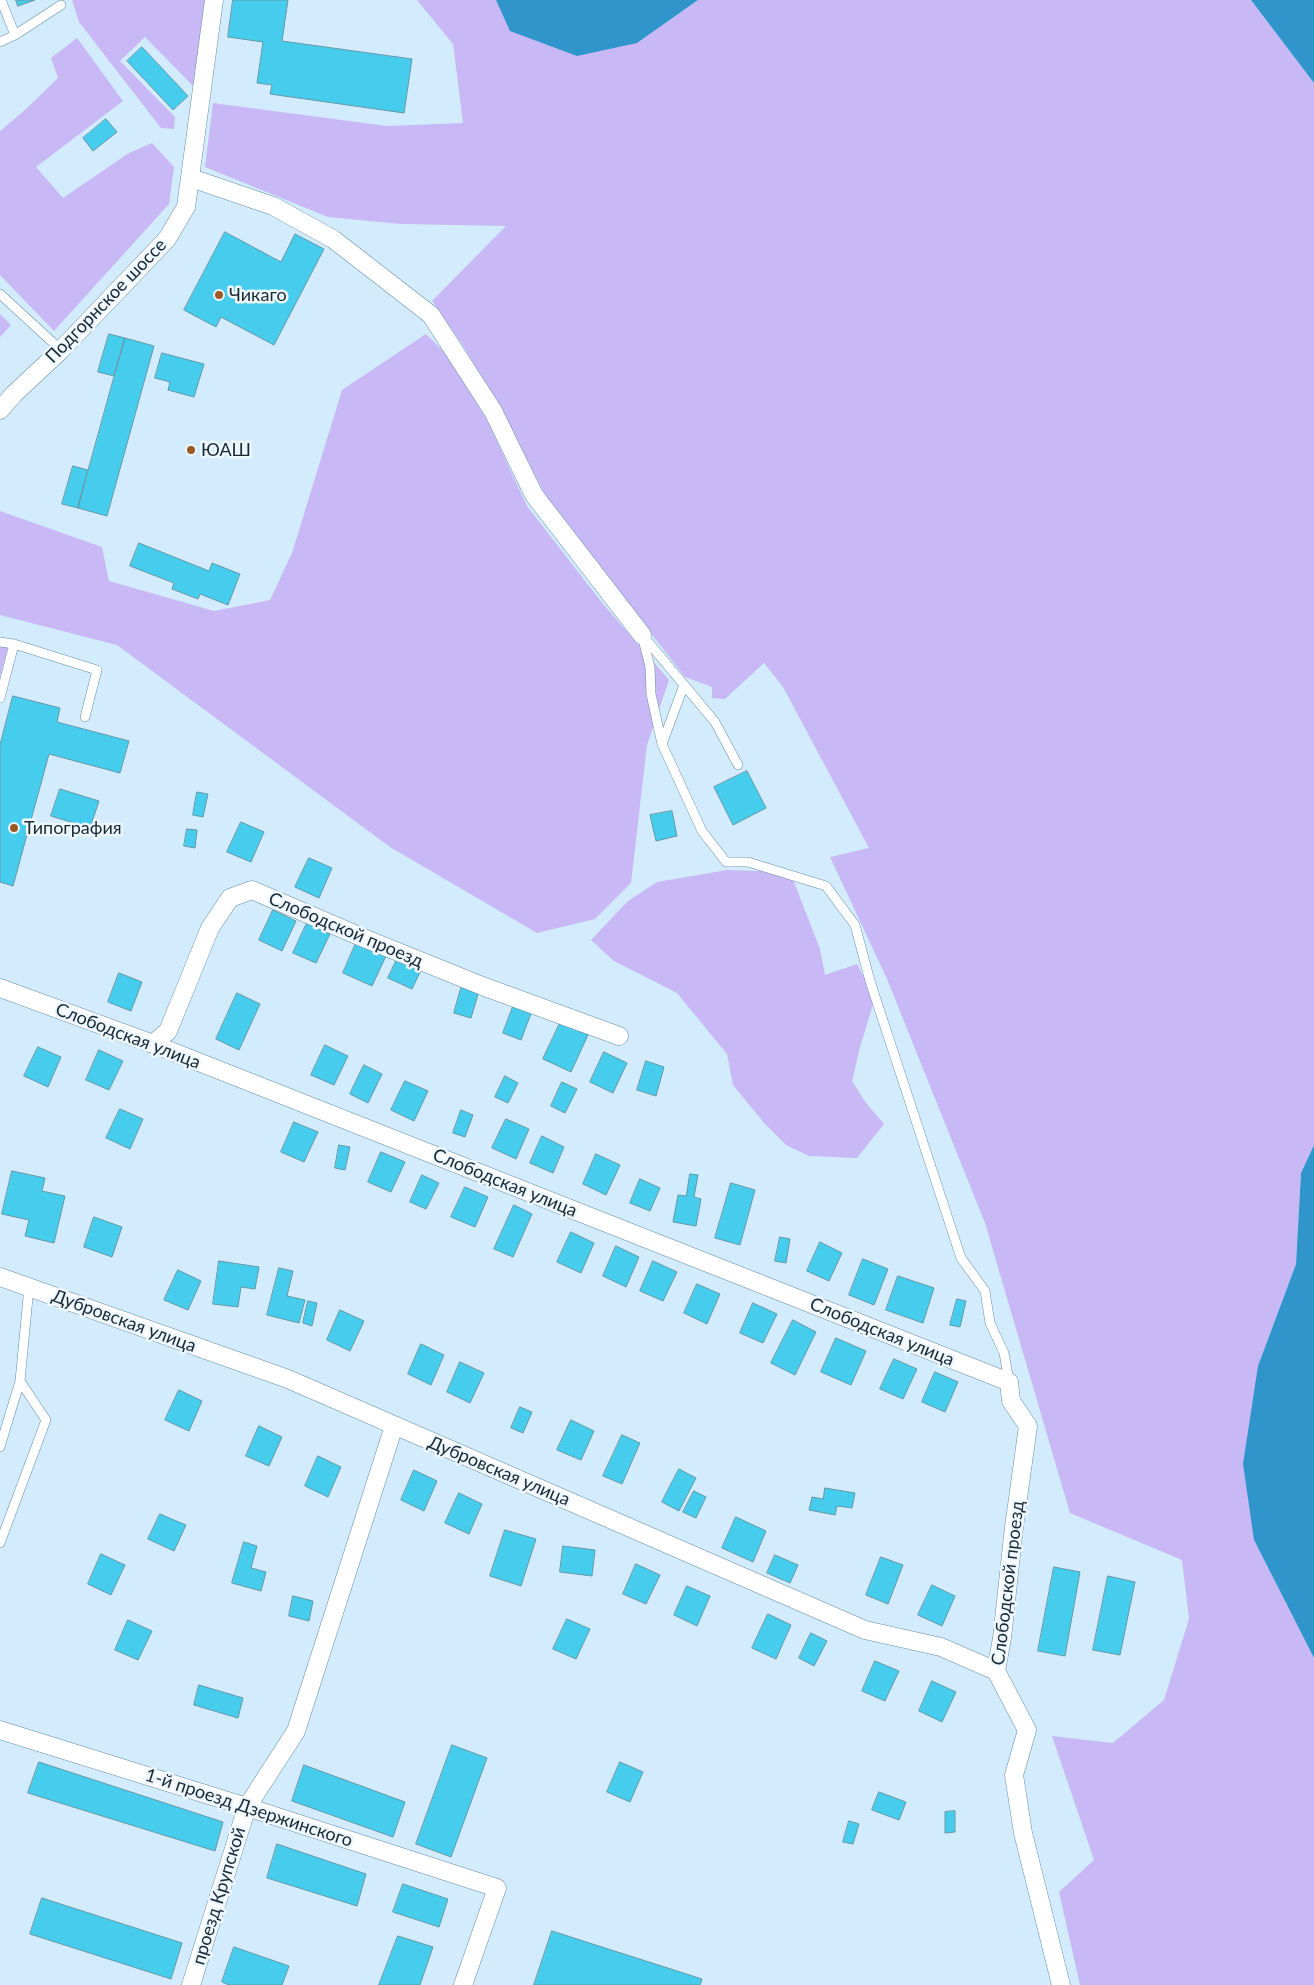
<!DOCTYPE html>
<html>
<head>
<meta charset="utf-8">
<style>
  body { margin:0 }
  canvas { display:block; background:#d3ecfd }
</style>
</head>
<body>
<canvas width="1314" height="1985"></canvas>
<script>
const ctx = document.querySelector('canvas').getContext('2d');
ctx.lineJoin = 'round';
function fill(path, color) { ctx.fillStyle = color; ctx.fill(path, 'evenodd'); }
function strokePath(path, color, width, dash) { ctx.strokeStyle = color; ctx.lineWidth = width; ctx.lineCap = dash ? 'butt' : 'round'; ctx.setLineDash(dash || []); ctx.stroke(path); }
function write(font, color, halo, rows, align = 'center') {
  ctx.font = font + ' Lato,sans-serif'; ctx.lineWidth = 5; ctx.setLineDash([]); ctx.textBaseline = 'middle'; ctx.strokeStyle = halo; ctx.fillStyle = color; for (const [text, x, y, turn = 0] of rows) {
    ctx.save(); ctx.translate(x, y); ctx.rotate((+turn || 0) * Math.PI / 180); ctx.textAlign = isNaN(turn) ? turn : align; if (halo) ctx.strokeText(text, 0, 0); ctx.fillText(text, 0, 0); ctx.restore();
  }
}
fill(new Path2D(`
  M 72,0 L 205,0 L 194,87 L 145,37 L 120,61 L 175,117 L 174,129 L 161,128 L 79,22 Z
  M 417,0 L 496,0 L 511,31 L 637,43 L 698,0 L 1251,0 L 1314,83 L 1314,1145 L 1301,1173 L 1296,1264 L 1258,1366 L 1254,1540 L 1314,1658 L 1314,1985 L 1080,1985 L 1059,1892 L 1094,1860 L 1052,1736 L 1113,1743 L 1164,1700 L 1189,1619 L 1182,1560 L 1070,1513 L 985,1223 L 887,979 L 830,857 L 869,848 L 783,687 L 764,663 L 725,699 L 712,698 L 712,687 L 685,677 L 550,504 L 500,407 L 462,344 L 432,301 L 506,226 L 401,224 L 328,217 L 205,167 L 213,103 L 387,126 L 463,123 L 453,44 Z
  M 77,38 L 123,101 L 36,167 L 63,198 L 129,153 L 152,143 L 174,167 L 169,204 L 54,331 L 0,275 L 0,131 L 26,109 L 58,78 L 51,58 Z
  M 0,314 L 11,325 L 0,337 Z
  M 426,334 L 446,354 L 487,420 L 527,506 L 603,604 L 669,680 L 647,745 L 631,883 L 595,919 L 537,933 L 390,847 L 117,645 L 0,615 L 0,511 L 102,547 L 109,581 L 214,611 L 270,600 L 292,553 L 342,390 Z
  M 0,646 L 8,647 L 0,676 Z
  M 727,870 L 790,872 L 820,949 L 825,975 L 857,964 L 875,998 L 860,1047 L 852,1081 L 866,1103 L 884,1124 L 857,1158 L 809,1156 L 786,1145 L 765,1124 L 733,1085 L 727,1054 L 677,993 L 614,961 L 591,940 L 628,901 L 657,882 Z`), '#c8b8f5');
fill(new Path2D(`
  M 496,0 L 698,0 L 637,43 L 577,56 L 510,31 Z
  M 1251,0 L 1314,0 L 1314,83 Z
  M 1314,1145 L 1314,1658 L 1254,1540 L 1243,1464 L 1258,1366 L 1296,1264 L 1301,1173 Z`), '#2f95cb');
const building = new Path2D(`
  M 16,0 L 35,0 L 18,6 Z
  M 233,0 L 288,0 L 282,41 L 412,59 L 404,113 L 270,94 L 272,85 L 257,83 L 263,42 L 228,37 Z
  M 142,47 L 188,96 L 173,110 L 127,61 Z
  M 106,119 L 117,132 L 93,151 L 83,138 Z
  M 225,232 L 281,262 L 295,234 L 324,249 L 274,345 L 221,317 L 216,327 L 184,310 Z
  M 109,334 L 125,338 L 114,376 L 98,372 Z
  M 125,338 L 154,346 L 107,516 L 78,508 Z
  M 162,353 L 204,364 L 194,397 L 168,390 L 170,382 L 155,378 Z
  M 73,466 L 88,470 L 78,508 L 62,504 Z
  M 139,543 L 209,571 L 212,563 L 240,574 L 228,605 L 200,594 L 198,599 L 172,589 L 174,583 L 130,566 Z
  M 13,696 L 60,708 L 57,722 L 129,741 L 120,773 L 49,754 L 13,886 L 0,882 L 0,745 Z
  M 747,771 L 766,808 L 733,825 L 714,787 Z
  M 60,789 L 99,801 L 90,828 L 51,816 Z
  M 197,792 L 208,794 L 203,817 L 193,815 Z
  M 672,811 L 677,836 L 656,841 L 650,815 Z
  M 241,822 L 264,832 L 251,862 L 227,852 Z
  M 187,829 L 197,830 L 195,848 L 184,846 Z
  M 309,858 L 332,868 L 319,898 L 295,887 Z
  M 273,910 L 296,921 L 282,951 L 259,940 Z
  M 307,923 L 330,934 L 316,963 L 293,953 Z
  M 356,943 L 386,956 L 372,986 L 343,973 Z
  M 398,957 L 422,968 L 412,989 L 388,978 Z
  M 119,973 L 142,982 L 131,1011 L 108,1002 Z
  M 462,985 L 479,991 L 471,1018 L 454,1013 Z
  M 237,993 L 260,1004 L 239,1050 L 216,1039 Z
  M 514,1004 L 532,1011 L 521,1040 L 503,1033 Z
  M 560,1023 L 588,1035 L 571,1072 L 543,1059 Z
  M 325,1045 L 348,1056 L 334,1085 L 311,1075 Z
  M 38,1047 L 61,1057 L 48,1087 L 24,1076 Z
  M 99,1050 L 123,1061 L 109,1090 L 86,1080 Z
  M 604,1052 L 627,1063 L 613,1093 L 590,1082 Z
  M 646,1061 L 664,1067 L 656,1096 L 637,1090 Z
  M 364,1065 L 382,1074 L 368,1103 L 350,1094 Z
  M 505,1076 L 518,1083 L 508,1103 L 495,1097 Z
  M 405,1081 L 428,1091 L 414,1121 L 391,1110 Z
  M 562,1082 L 577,1089 L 565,1113 L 551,1106 Z
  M 120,1109 L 143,1119 L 130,1149 L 106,1138 Z
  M 461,1110 L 473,1115 L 465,1137 L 453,1133 Z
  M 506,1119 L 529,1129 L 516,1159 L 492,1148 Z
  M 294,1122 L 318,1132 L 304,1162 L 281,1152 Z
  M 542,1136 L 564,1147 L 553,1173 L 530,1163 Z
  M 339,1145 L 350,1147 L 345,1170 L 335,1168 Z
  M 381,1152 L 405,1162 L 391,1192 L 368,1182 Z
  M 596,1154 L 620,1165 L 606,1195 L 583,1184 Z
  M 12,1171 L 45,1178 L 42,1191 L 65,1196 L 54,1243 L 25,1236 L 29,1220 L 2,1214 Z
  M 690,1174 L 698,1175 L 694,1197 L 701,1199 L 696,1226 L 673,1222 L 678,1195 L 686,1196 Z
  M 422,1175 L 439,1183 L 426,1209 L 410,1202 Z
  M 640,1179 L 660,1188 L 650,1211 L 630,1203 Z
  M 731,1183 L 755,1190 L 740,1245 L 715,1238 Z
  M 465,1187 L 488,1197 L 475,1227 L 451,1217 Z
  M 514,1205 L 532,1214 L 513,1257 L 494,1249 Z
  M 94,1217 L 122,1227 L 112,1257 L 84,1247 Z
  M 571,1232 L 594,1243 L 581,1273 L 557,1262 Z
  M 780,1237 L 790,1239 L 786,1263 L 775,1261 Z
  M 820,1242 L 842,1253 L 829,1281 L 807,1271 Z
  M 616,1246 L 639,1257 L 626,1287 L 603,1276 Z
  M 863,1259 L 888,1269 L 874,1305 L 849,1295 Z
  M 219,1261 L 259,1267 L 255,1289 L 241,1287 L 238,1307 L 213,1304 Z
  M 653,1261 L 677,1272 L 663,1301 L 640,1291 Z
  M 279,1268 L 293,1271 L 287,1296 L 305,1300 L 299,1323 L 267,1315 Z
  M 178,1270 L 201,1281 L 188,1310 L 164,1300 Z
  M 898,1276 L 934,1288 L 923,1323 L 886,1310 Z
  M 697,1284 L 720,1294 L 707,1324 L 684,1313 Z
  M 957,1299 L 966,1301 L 960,1327 L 950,1325 Z
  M 308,1301 L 317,1303 L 312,1326 L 303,1323 Z
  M 753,1303 L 777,1314 L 763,1343 L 740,1333 Z
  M 340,1310 L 364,1321 L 350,1351 L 327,1340 Z
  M 793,1320 L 816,1332 L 795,1375 L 771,1363 Z
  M 836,1338 L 866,1351 L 851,1385 L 821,1372 Z
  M 421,1344 L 444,1355 L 431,1385 L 408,1374 Z
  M 894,1359 L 917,1369 L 903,1399 L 880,1389 Z
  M 460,1362 L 484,1373 L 470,1403 L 447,1392 Z
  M 935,1372 L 958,1382 L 945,1412 L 922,1402 Z
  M 179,1390 L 202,1401 L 189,1431 L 165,1420 Z
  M 520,1407 L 532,1412 L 523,1433 L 511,1428 Z
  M 571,1420 L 594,1431 L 581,1460 L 557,1450 Z
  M 259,1426 L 282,1437 L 269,1466 L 246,1456 Z
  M 622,1435 L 640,1443 L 622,1484 L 603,1476 Z
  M 318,1456 L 341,1467 L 328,1497 L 305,1486 Z
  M 679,1469 L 696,1478 L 679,1511 L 662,1502 Z
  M 414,1470 L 437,1481 L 424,1511 L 401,1500 Z
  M 825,1488 L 855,1493 L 852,1508 L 837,1506 L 835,1515 L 809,1510 L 812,1497 L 823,1499 Z
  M 694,1491 L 706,1497 L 696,1518 L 683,1512 Z
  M 459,1493 L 482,1504 L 469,1534 L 445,1523 Z
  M 160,1514 L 186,1525 L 174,1551 L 148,1539 Z
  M 736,1517 L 766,1531 L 753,1562 L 722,1548 Z
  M 505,1530 L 536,1539 L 521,1586 L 490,1576 Z
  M 244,1542 L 257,1546 L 251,1568 L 266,1572 L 261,1591 L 232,1583 Z
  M 563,1546 L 595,1550 L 592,1576 L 560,1572 Z
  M 101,1554 L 125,1565 L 111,1595 L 88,1584 Z
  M 775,1555 L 798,1565 L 790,1583 L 767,1573 Z
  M 881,1557 L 903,1565 L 888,1604 L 866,1595 Z
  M 636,1564 L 660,1575 L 646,1604 L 623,1594 Z
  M 1054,1567 L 1080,1572 L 1065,1656 L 1038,1651 Z
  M 1108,1576 L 1135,1582 L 1120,1655 L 1093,1650 Z
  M 932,1585 L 955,1596 L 942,1626 L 918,1615 Z
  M 687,1586 L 710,1596 L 697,1626 L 674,1615 Z
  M 293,1596 L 313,1601 L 309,1621 L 289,1616 Z
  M 768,1614 L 791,1625 L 776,1659 L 752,1648 Z
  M 567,1619 L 590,1629 L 576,1659 L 553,1649 Z
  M 128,1620 L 152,1631 L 138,1660 L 115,1650 Z
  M 811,1633 L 827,1641 L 814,1666 L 799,1658 Z
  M 875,1661 L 899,1671 L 885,1701 L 862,1691 Z
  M 932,1681 L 956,1692 L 942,1722 L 919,1711 Z
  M 199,1685 L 243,1698 L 238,1718 L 194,1705 Z
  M 452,1745 L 487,1758 L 451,1857 L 416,1844 Z
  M 39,1762 L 223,1822 L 215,1851 L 28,1793 Z
  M 620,1762 L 643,1772 L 630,1802 L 607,1792 Z
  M 304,1765 L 405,1802 L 393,1837 L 292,1801 Z
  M 879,1792 L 906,1802 L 899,1820 L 872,1810 Z
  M 955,1811 L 955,1832 L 945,1833 L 945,1812 Z
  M 849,1821 L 859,1824 L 853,1844 L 843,1842 Z
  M 277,1844 L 366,1874 L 357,1906 L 267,1878 Z
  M 403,1884 L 448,1899 L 439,1927 L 393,1912 Z
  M 42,1898 L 182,1943 L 171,1979 L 30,1934 Z
  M 552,1931 L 702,1979 L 700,1985 L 534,1985 Z
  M 398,1936 L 433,1947 L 420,1985 L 379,1985 Z
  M 234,1947 L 289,1966 L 282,1985 L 229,1985 L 222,1982 Z`);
fill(building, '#46cded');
strokePath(building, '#6498a6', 1);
const lane = new Path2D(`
  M 1,0 L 15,35
  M 0,42 L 15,35 L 61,5
  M 0,294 L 61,350
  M 642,635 L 650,667 L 651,694 L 662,744 L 702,831 L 726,862 L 748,862 L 826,886 L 855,925 L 870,981 L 961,1258 L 985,1291 L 990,1323 L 1004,1353 L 1009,1381
  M 644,637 L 715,722 L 738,765
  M 0,642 L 14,644 L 0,698
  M 14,644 L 97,670 L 85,717
  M 662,744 L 684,685
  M 0,1447 L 20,1381
  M 0,1543 L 46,1420 L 20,1381 L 29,1287`);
const street = new Path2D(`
  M 191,178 L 273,206 L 333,239 L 431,315 L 493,411 L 534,495 L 642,635
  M 0,410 L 14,394 L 61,350 L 167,239 L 186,207 L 214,0
  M 0,988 L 153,1044 L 1009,1382 L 1011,1401 L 1028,1426 L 1014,1527 L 1002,1638 L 996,1671 L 1027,1730 L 1014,1775 L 1023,1833 L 1061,1985
  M 153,1044 L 168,1031 L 210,928 L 230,898 L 252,890 L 366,939 L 485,987 L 619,1036
  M 0,1277 L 288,1379 L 865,1630 L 941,1647 L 996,1671
  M 0,1730 L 247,1807 L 497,1888 L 463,1985
  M 191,1985 L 247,1807 L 296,1731 L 394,1426`);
strokePath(lane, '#658da7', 10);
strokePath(street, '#658da7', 19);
strokePath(lane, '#fff', 9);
strokePath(street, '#fff', 18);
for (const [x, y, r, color] of [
  [219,295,5,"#9a5a24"],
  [191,450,5,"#9a5a24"],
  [14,828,5,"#9a5a24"]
]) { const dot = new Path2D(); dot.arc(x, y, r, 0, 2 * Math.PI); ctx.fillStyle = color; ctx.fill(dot); strokePath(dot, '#eef7fd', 2); }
write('18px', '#182933', '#eef7fd', [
  ["Чикаго",229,295],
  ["ЮАШ",201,450],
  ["Типография",24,828]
], 'left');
write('18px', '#182933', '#eef7fd', [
  ["Подгорнское шоссе",106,301,-46],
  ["Слободской проезд",346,930,23],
  ["Слободская улица",128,1036,21],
  ["Слободская улица",505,1183,22],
  ["Дубровская улица",124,1321,20],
  ["Слободская улица",882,1332,22],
  ["Дубровская улица",499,1471,23],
  ["Слободской проезд",1008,1583,-83],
  ["1-й проезд Дзержинского",249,1808,18],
  ["проезд Крупской",219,1896,-73]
]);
</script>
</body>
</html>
